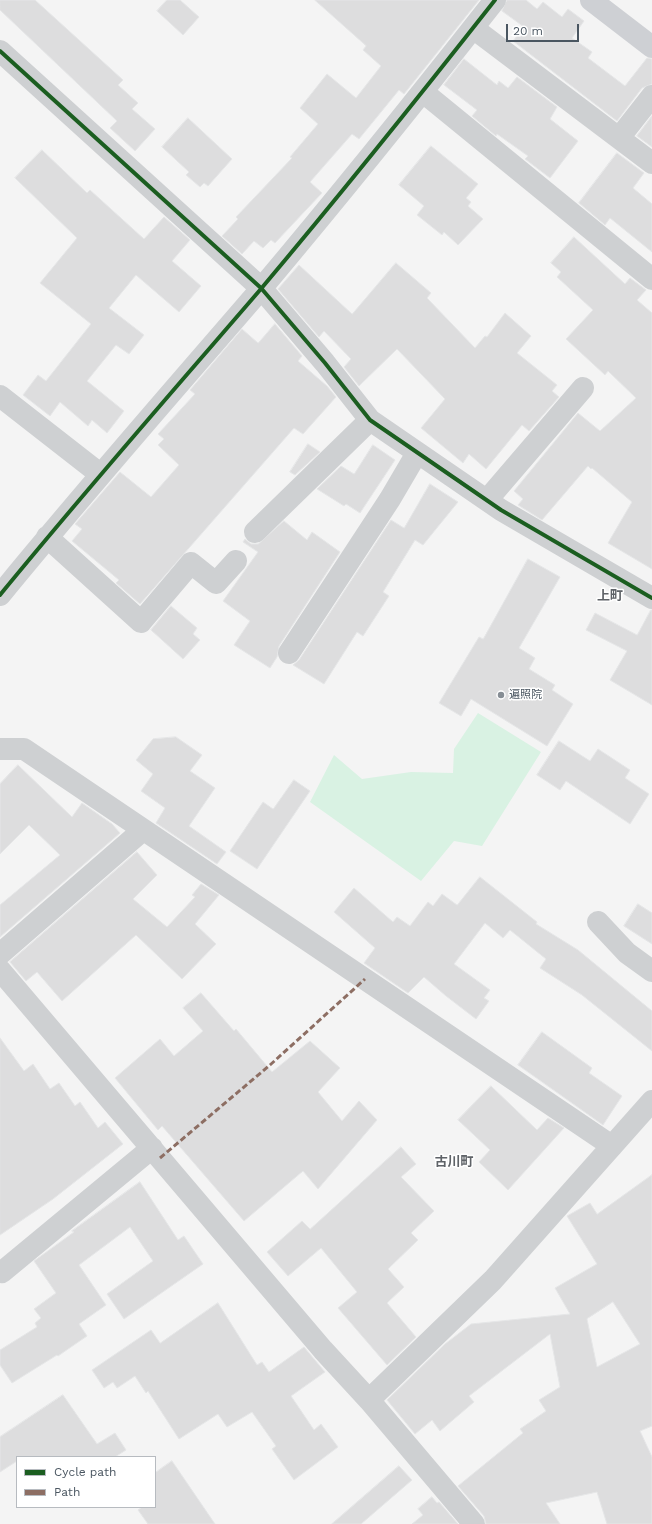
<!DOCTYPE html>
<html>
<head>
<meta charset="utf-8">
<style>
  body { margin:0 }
  #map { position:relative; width:652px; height:1524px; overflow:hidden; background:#f4f4f4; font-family:"Work Sans",sans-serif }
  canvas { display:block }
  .legend { position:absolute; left:16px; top:1456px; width:140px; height:52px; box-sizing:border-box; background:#fff; border:1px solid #b7bbc0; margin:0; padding:5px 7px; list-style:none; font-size:12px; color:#4a5661 }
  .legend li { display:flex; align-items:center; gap:8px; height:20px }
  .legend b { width:20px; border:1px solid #b7bbc0 }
  .scale { position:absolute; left:506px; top:24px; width:73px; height:18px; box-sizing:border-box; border:2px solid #4a5661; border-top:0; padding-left:5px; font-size:12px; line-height:14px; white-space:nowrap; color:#4a5661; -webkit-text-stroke:3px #fff; paint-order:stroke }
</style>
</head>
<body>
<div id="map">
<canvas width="652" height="1524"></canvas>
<ul class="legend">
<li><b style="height:5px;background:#1b5e20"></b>Cycle path</li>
<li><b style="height:5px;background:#8d6e63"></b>Path</li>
</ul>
<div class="scale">20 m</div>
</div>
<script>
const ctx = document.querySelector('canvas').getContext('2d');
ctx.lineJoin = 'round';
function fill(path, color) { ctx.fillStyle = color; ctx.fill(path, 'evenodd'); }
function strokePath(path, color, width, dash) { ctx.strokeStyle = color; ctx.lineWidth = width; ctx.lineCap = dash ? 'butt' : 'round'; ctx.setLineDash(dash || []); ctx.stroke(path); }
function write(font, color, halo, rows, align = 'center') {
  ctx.font = font + ' "Work Sans","Noto Sans JP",sans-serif'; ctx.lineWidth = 3; ctx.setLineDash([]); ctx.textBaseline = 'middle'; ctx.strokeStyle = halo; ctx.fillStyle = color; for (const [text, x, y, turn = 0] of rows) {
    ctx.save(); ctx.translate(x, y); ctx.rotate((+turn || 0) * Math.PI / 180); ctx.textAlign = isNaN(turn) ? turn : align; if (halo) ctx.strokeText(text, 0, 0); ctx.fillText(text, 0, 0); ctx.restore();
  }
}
fill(new Path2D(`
  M 478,713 L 541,752 L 482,846 L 454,841 L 421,881 L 310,802 L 334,755 L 362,779 L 411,772 L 453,773 L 454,749 Z`), '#d9f2e3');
const building = new Path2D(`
  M 0,0 L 35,0 L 123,80 L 118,85 L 138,103 L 132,109 L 155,129 L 135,151 L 110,128 L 117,121 L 0,10 Z
  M 167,0 L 180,0 L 199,17 L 183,35 L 157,11 Z
  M 315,0 L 479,0 L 404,94 L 399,90 L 359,139 L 352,134 L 310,182 L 322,193 L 306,210 L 275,243 L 271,240 L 263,248 L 254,241 L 242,254 L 222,236 L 238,219 L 236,217 L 292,158 L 290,157 L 318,124 L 300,108 L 327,74 L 356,98 L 381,66 L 363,50 L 366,46 Z
  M 507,0 L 526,0 L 537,9 L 543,2 L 562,17 L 568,9 L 584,21 L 572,38 L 592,52 L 588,58 L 625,86 L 647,58 L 652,59 L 652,84 L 642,88 L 617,121 L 513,41 L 524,27 L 502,11 Z
  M 464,59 L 497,85 L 499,81 L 508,88 L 517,77 L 557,107 L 550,119 L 578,141 L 550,178 L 525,159 L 528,156 L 497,134 L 496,136 L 472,116 L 477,110 L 444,85 Z
  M 652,116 L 652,147 L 637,136 Z
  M 188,118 L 232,159 L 208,186 L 204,183 L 200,187 L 186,175 L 189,172 L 162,147 Z
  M 431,146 L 478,184 L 466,198 L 471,202 L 468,206 L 483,219 L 458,245 L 444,232 L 442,235 L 417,215 L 424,206 L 399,185 Z
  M 42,150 L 87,193 L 90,190 L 144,239 L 164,217 L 190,240 L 172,261 L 201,286 L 179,312 L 136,275 L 109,308 L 144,335 L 129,354 L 116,345 L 87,381 L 124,411 L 107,433 L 92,420 L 88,426 L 60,402 L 50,416 L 23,395 L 38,375 L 46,381 L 91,324 L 40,283 L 77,238 L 15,178 Z
  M 617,153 L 644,173 L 633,188 L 652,204 L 652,252 L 610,218 L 605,225 L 579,203 Z
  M 574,237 L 625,284 L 630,278 L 646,290 L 637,300 L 652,313 L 652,569 L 608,543 L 632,502 L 592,468 L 591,469 L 588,466 L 542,520 L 518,505 L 523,499 L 514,491 L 578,413 L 600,431 L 636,398 L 608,371 L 605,375 L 566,339 L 593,310 L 557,277 L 561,272 L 551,263 Z
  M 396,263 L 431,293 L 427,298 L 475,348 L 485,336 L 487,337 L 505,313 L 531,336 L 517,353 L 557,385 L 552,391 L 559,397 L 529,431 L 522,425 L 486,469 L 469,454 L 463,463 L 421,428 L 445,399 L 397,349 L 359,386 L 344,367 L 351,359 L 324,331 L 319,337 L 278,289 L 299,265 L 352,314 Z
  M 275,324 L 302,356 L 298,361 L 327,386 L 336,397 L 303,434 L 294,428 L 140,604 L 116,583 L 119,580 L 72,541 L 82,529 L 75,524 L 120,472 L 151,497 L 179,465 L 158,445 L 164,439 L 158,434 L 195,394 L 190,390 L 242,329 L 258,343 Z
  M 308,444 L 320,452 L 295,475 L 290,472 Z
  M 373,445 L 395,460 L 360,513 L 346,504 L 344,506 L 317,489 L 341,466 L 354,474 Z
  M 430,484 L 458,502 L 423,545 L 415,540 L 383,592 L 389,596 L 363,636 L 357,632 L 324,684 L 293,665 L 299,660 L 391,520 L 404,528 Z
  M 284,521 L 307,540 L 312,532 L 340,552 L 279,646 L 277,657 L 270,668 L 234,645 L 250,621 L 223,601 L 258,552 L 243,542 L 245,539 L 251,544 L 258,544 Z
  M 528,559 L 560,577 L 519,648 L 535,658 L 529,669 L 555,685 L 552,690 L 573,704 L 547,746 L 471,699 L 461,716 L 439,703 L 479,637 L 483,639 Z
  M 171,606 L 197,628 L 193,634 L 200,640 L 183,659 L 151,630 Z
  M 651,610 L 652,610 L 652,705 L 610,680 L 627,651 L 586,630 L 595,613 L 637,635 Z
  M 176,737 L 202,755 L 190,771 L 215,788 L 189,826 L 226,852 L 217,864 L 156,823 L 165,808 L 141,791 L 153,774 L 136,760 L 153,739 Z
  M 559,741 L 590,761 L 598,749 L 630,770 L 625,778 L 649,794 L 630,824 L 566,781 L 560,790 L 537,775 Z
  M 18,765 L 72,817 L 82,803 L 112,824 L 120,833 L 0,937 L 0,905 L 60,855 L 29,825 L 0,854 L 0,784 Z
  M 294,780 L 310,791 L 257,869 L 230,851 L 263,802 L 273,809 Z
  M 137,852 L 157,875 L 133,899 L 167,927 L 195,897 L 192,895 L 201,884 L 219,895 L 195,924 L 216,944 L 182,979 L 136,935 L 62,1001 L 37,972 L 26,981 L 10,962 Z
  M 480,877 L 537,922 L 536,924 L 578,950 L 652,1011 L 652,1051 L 582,995 L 540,968 L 546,959 L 510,930 L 503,938 L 485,923 L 454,964 L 490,990 L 484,998 L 489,1001 L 476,1019 L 446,996 L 424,977 L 408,993 L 364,963 L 375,948 L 334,912 L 354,888 L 393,922 L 397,917 L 410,926 L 428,902 L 433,906 L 442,894 L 457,905 Z
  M 638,904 L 652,913 L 652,944 L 624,926 Z
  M 201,993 L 234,1031 L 236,1029 L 272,1072 L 310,1041 L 340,1068 L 318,1092 L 342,1121 L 359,1101 L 377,1120 L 318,1189 L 303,1171 L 244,1221 L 162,1126 L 158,1130 L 115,1078 L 160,1039 L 174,1056 L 203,1031 L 183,1008 Z
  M 542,1032 L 592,1068 L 589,1073 L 622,1096 L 603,1125 L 518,1065 Z
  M 0,1038 L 24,1071 L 33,1064 L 50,1089 L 59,1083 L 75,1106 L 80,1102 L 98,1128 L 105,1122 L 123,1144 L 53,1199 L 0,1235 Z
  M 491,1086 L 537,1130 L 548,1118 L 564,1128 L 508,1190 L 479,1162 L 490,1150 L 458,1120 Z
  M 401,1147 L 416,1164 L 401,1177 L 434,1211 L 411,1233 L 418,1240 L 388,1269 L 404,1287 L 387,1303 L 416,1337 L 387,1365 L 338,1308 L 357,1292 L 321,1248 L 288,1276 L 267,1252 L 302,1221 L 310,1229 Z
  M 652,1175 L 652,1426 L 640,1431 L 652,1457 L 652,1524 L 607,1524 L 597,1492 L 546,1503 L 560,1524 L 486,1524 L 484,1516 L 458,1486 L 523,1433 L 520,1429 L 546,1411 L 539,1400 L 560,1387 L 550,1334 L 469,1396 L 474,1402 L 440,1431 L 432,1420 L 415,1434 L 387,1400 L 445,1344 L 471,1324 L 570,1314 L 555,1288 L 597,1264 L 567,1216 L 590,1203 L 597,1214 ZM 613,1302 L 640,1344 L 597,1367 L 587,1319 Z
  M 140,1182 L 178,1240 L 184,1236 L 203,1264 L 124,1319 L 107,1294 L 153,1261 L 130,1227 L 79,1265 L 106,1305 L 79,1324 L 87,1336 L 58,1356 L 57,1355 L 12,1383 L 0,1365 L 0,1350 L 37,1327 L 35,1323 L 41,1318 L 34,1309 L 56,1293 L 34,1261 L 74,1232 L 72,1231 Z
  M 218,1303 L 257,1365 L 262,1362 L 269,1372 L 304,1347 L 325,1372 L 291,1396 L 314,1430 L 321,1424 L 338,1447 L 294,1480 L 272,1449 L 276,1446 L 252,1412 L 227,1427 L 218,1414 L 179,1439 L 148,1391 L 146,1393 L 135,1376 L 117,1388 L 113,1382 L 104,1388 L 92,1370 L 151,1330 L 160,1343 Z
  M 63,1395 L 97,1444 L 115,1433 L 126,1450 L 115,1457 L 17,1457 L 17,1461 L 0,1472 L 0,1437 Z
  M 172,1461 L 215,1524 L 148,1524 L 138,1510 L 142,1507 L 155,1507 L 155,1473 Z
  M 399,1466 L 412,1480 L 361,1524 L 332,1524 Z
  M 432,1497 L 437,1503 L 439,1502 L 458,1524 L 412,1524 L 423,1515 L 418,1509 Z`);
fill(building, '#ddddde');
strokePath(building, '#e5e6e7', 1);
strokePath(new Path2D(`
  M 473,28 L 652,163
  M 0,51 L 261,288 L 325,363 L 370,420 L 501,510 L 652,598
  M 423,92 L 652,279
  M 619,138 L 652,96
  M 0,396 L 100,474
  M 487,500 L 583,388
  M 255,532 L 370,420
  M 47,537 L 141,622 L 191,563 L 216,583 L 236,561
  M 0,595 C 85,491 173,391 260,290 C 340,195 418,98 495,0
  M 289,653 L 390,499 L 417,453
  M 0,749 L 24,749 L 612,1146
  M 598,922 L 627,953 L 652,971
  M 0,954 L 143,830
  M 0,970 L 323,1350 L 369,1400 L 474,1524
  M 0,1271 L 2,1272 L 152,1148
  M 369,1400 L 493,1280 L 652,1101`), '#ced0d2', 22);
strokePath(new Path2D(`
  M 591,0 L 652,47`), '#ced0d4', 22);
strokePath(new Path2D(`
  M 160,1158 L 270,1065 L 365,979`), '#8d6e63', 3, [6, 3]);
strokePath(new Path2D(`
  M 0,51 L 261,288 L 325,363 L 370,420 L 501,510 L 652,598
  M 0,595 C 85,491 173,391 260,290 C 340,195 418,98 495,0`), '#1b5e20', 4);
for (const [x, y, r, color] of [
  [501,695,4,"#868d94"]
]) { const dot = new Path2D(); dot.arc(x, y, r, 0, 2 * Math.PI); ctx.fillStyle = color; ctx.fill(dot); strokePath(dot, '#fff', 1.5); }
write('11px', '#4a5661', '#fff', [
  ["遍照院",509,695]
], 'left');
write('bold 13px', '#5f6368', '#fff', [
  ["上町",610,596],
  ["古川町",454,1162]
]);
</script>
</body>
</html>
